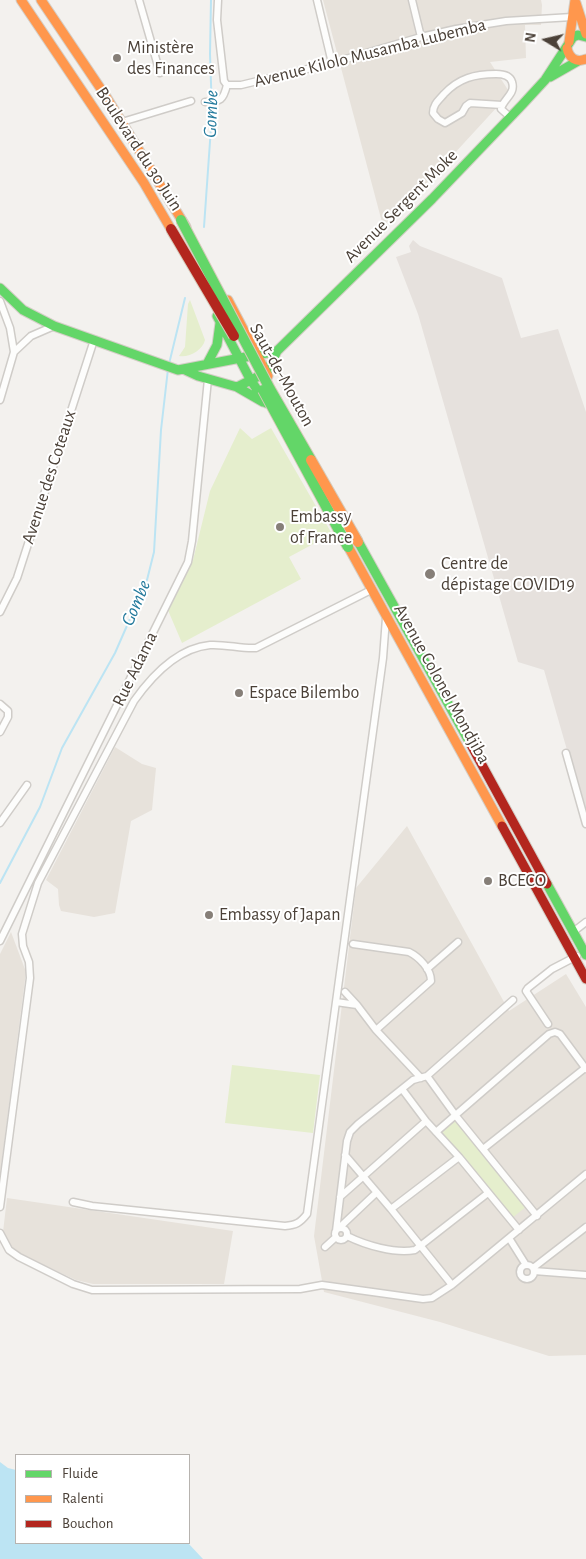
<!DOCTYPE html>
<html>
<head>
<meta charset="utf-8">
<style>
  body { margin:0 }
  #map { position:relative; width:586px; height:1559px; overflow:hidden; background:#f3f1ee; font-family:"Alegreya Sans",sans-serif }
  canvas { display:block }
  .legend { position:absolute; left:15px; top:1454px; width:175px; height:90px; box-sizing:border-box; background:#fff; border:1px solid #b7b3af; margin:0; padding:6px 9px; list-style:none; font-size:15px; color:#4b4138 }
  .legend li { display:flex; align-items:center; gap:10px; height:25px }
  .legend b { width:25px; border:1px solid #b7b3af }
  .north { position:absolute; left:521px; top:15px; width:50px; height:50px; -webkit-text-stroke:4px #fff; paint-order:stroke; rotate:279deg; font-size:14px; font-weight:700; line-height:20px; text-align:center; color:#4b4138 }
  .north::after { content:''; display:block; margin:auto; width:18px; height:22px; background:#4b4138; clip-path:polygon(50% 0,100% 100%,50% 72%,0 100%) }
</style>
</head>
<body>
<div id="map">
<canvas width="586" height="1559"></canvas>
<ul class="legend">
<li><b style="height:6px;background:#63d668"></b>Fluide</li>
<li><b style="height:6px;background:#ff974d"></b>Ralenti</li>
<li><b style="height:6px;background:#b3261e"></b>Bouchon</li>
</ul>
<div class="north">N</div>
</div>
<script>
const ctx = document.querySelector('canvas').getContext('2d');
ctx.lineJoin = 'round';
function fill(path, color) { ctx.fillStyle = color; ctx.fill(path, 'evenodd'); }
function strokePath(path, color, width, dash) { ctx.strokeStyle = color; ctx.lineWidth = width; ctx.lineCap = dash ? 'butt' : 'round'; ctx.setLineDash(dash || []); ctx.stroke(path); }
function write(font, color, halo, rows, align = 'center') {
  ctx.font = font + ' "Alegreya Sans",sans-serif'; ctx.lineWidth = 4; ctx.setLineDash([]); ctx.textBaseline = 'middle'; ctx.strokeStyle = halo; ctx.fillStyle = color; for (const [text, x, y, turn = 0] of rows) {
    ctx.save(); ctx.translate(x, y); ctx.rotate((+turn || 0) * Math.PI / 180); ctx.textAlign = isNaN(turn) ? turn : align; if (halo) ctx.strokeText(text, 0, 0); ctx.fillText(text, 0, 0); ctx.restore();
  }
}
fill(new Path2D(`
  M 323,0 L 541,0 L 542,5 L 541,25 L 525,25 L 526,58 L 490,62 L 510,93 L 441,168 L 396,215 L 383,226 Z
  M 115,747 L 142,764 L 156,768 L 152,810 L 131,821 L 115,913 L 94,917 L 61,911 L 59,905 L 58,889 L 46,880 Z
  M 407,826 L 509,1011 L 566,974 L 586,1007 L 586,1355 L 549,1356 L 440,1322 L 324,1292 L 314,1236 L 356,888 Z
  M 11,932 L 26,972 L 0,1174 L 0,954 Z
  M 7,1198 L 233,1231 L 224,1284 L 93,1284 L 76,1280 L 14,1251 L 3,1232 Z`), '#e7e2db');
fill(new Path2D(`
  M 413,240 L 420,246 L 502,278 L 521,338 L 558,329 L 586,412 L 586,816 L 544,670 L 518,662 L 418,314 L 396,257 L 411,252 L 409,246 Z`), '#e6e1dd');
fill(new Path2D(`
  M 190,300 L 205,340 C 203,350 189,358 179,356 L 185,347 L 188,304 Z
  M 240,428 L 252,439 L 271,428 L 332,534 L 289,557 L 301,579 L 182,643 L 167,608 L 193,560 L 210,491 Z
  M 232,1065 L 320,1075 L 313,1133 L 225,1123 Z
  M 456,1121 L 527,1206 L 512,1218 L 442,1132 Z`), '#e5eecd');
fill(new Path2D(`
  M 0,1462 L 8,1468 L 16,1470 L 16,1543 L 188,1543 L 203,1559 L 0,1559 Z`), '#bce4f3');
strokePath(new Path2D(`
  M 204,227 L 212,113 L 210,54 L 211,0
  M 169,364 L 185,298
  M 0,883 L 40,807 L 62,748 L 115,653 L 147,580 L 154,552 L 161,430 L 168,369`), '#bce4f3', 2);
const street = new Path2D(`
  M 139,0 L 160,73
  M 317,0 L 332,63
  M 412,0 L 421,37
  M 227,85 L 241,85 L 332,63 L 421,37 L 456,29 L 506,21 L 572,17
  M 205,102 C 221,101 223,101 227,85 L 224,81 L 217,20 L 218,0
  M 502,105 L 470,103 L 466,106 L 462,113 L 445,123 L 438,119 L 433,113 C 433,104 439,100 444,94 C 459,78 475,74 496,74 C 502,74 510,75 512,82 C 516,94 503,99 501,109 L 510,117
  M 122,122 L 191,101
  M 0,301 L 10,328 L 14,352 L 0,400
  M 14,352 L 31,336 L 54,326
  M 0,612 L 17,578 L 94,340
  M 0,704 L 8,711 L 8,717 L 0,732
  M 566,753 L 586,824
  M 0,823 L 27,785
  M 573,932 L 586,922
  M 0,941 L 188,562 L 192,541 L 208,379
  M 353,944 L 409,952 C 419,957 431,969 431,981 L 376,1030
  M 427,969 L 458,942
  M 345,992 L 357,1005
  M 336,1002 L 357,1005 L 376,1030 L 421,1078
  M 548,1024 L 526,991 L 528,988 L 552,969 L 577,956
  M 427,1076 L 456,1116 L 537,1216
  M 402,1089 L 426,1121 L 459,1157 L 519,1230
  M 436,1132 L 549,1034 L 555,1032 L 560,1034 L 586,1069
  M 483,1149 L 585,1068
  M 345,1155 L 391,1209 L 452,1285
  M 340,1197 L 426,1121
  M 73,1202 L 92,1206 L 285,1226 C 296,1225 300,1223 307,1214 L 383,658 L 386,618
  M 0,1207 L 30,978 L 29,962 L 23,946 L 22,934 L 38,883 L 134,701 C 151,677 178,648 210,645 C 226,644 241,649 256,648 L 371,590
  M 391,1209 L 459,1157
  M 339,1228 L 376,1193
  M335 1234a6 6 0 1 1 12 0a6 6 0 1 1-12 0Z
  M 336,1231 L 347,1141 L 350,1132 L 358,1124 L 413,1080 L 427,1076 L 513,1000
  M 0,1233 L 9,1250 L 19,1257 L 73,1284 L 92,1290 L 300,1289 L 322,1285 L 423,1299 L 432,1298 L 452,1285 L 586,1174
  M 347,1236 C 365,1245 395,1254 415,1250 L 488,1193
  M 509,1238 L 526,1265
  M 325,1247 L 336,1237
  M520 1272a7 7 0 1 1 14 0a7 7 0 1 1-14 0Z
  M 533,1268 L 586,1227
  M 534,1271 L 586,1275`);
const fast = new Path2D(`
  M 550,77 L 578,61
  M 0,288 L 23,310 L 54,326 L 178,370 L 277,351
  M 217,316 L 250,379 L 266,403
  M 277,351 L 432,199 L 522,105 L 545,80 L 573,37 L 578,35 L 586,37
  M 207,364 L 217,345 L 220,323
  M 183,369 L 198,376 L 237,387 L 267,372 L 277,351
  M 237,387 L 263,402
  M 355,536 L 470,743
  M 547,884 L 586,955`);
const slow = new Path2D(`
  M 21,0 L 144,183 L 175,236
  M 41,0 L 105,95 L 186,227
  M 576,3 L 586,34
  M 569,42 L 575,0
  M 567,48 C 569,58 576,63 586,59
  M 228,300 L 268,376
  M 344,539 L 502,826`);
const jam = new Path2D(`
  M 470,743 L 547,884
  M 502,826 L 586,979`);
strokePath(street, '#cfccc8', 9);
strokePath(fast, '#d4cec6', 11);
strokePath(slow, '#d4cec6', 11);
strokePath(jam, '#d4cec6', 11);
strokePath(street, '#fdfdfc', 6);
strokePath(fast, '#63d668', 9);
strokePath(slow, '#ff974d', 9);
strokePath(jam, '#b3261e', 9);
const fastBridge = new Path2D(`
  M 181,220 L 270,389 L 311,460
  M 263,390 L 348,547`);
const slowBridge = new Path2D(`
  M 311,460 L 358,542`);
const jamBridge = new Path2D(`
  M 171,229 L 234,336`);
strokePath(fastBridge, '#d6caba', 12, []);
strokePath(slowBridge, '#d6caba', 12, []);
strokePath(jamBridge, '#d6caba', 12, []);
strokePath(fastBridge, '#63d668', 10);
strokePath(slowBridge, '#ff974d', 10);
strokePath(jamBridge, '#b3261e', 10);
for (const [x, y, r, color] of [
  [117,58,5,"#867f78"],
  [280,527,5,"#867f78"],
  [430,574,6,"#867f78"],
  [239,693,5,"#867f78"],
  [488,881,5,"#867f78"],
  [209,915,5,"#867f78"]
]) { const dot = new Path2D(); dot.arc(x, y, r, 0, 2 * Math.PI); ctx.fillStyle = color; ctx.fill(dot); strokePath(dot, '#fff', 2); }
write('18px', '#4b4138', '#fff', [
  ["Ministère",127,48],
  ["des Finances",127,69],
  ["Embassy",290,517],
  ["of France",290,538],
  ["Centre de",441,564],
  ["dépistage COVID19",441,585],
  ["Espace Bilembo",249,693],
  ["BCECO",498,881],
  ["Embassy of Japan",219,915]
], 'left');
write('18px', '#4b4138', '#fff', [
  ["Avenue Kilolo Musamba Lubemba",370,53,-14],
  ["Boulevard du 30 Juin",139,149,57],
  ["Avenue Sergent Moke",401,206,-45],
  ["Saut-de-Mouton",282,375,61],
  ["Avenue des Coteaux",49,477,-72],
  ["Rue Adama",135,669,-64],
  ["Avenue Colonel Mondjiba",442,684,61]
]);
write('italic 19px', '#247a9c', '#fff', [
  ["Gombe",211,114,-88],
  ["Gombe",136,603,-67]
]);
</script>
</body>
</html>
